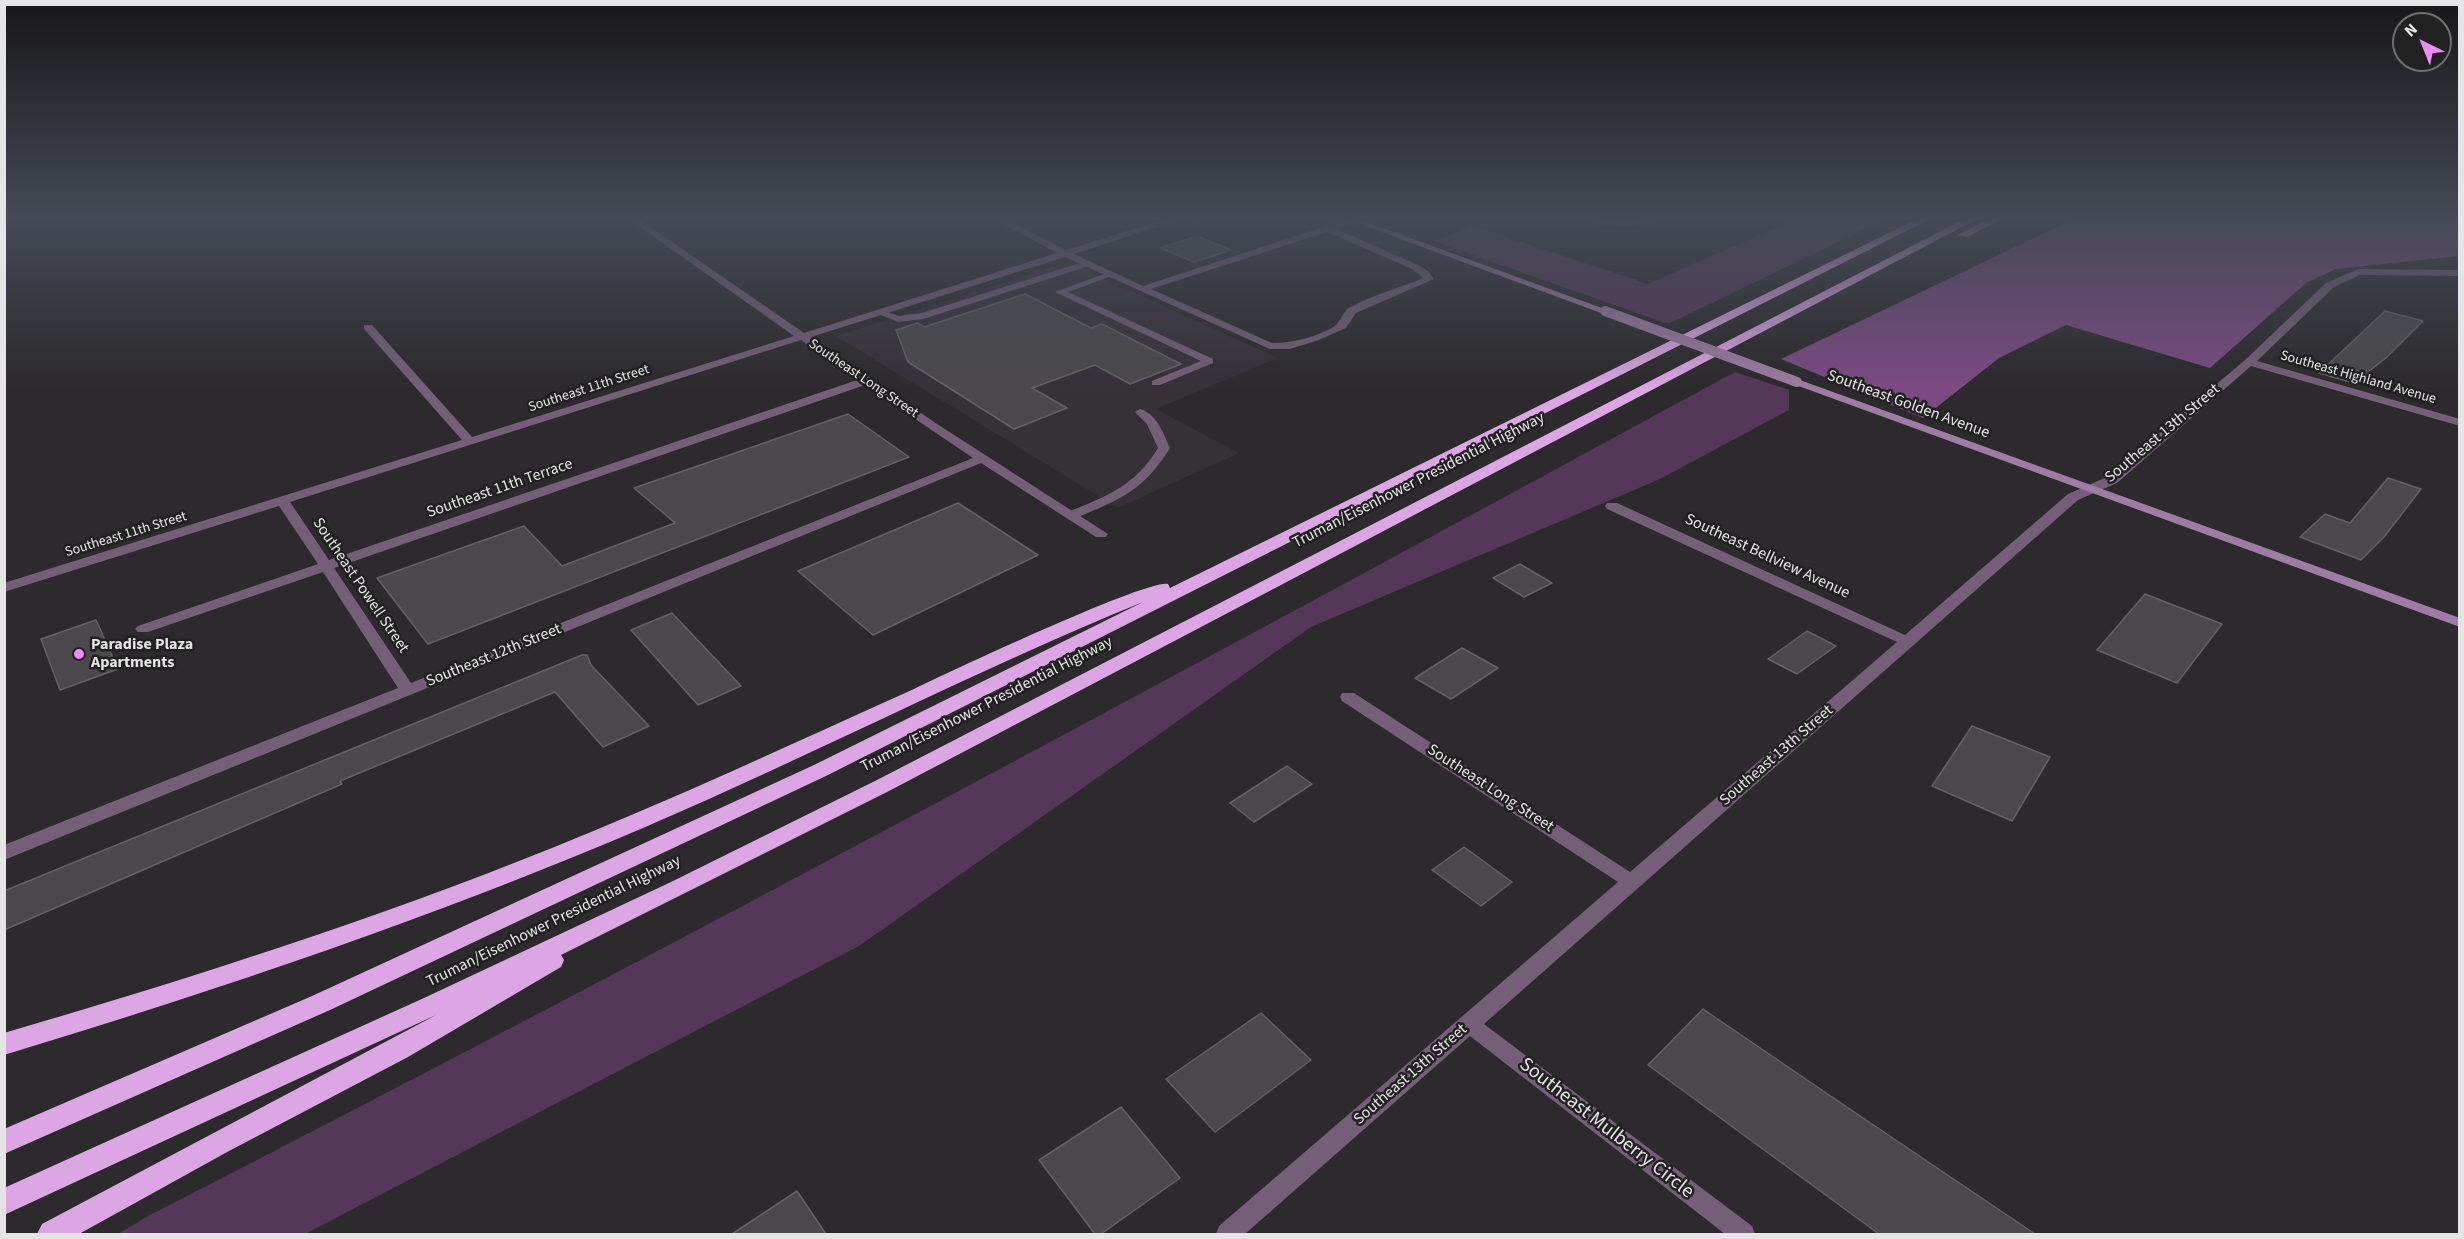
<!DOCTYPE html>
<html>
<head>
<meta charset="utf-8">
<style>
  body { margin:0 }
  #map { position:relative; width:2464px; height:1239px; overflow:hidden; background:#2c2a2c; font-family:"Source Sans 3",sans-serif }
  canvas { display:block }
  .frame { position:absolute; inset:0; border:6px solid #e6e5e6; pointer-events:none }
  .north { position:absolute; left:2392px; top:12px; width:60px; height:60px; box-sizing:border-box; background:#222122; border:2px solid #706f70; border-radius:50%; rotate:317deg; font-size:16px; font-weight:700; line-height:24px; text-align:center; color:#e6e5e6 }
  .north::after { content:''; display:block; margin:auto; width:21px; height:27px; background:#ec8cfb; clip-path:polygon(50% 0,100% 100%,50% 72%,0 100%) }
</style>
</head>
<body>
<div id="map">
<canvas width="2464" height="1239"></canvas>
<div class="frame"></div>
<div class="north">N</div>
</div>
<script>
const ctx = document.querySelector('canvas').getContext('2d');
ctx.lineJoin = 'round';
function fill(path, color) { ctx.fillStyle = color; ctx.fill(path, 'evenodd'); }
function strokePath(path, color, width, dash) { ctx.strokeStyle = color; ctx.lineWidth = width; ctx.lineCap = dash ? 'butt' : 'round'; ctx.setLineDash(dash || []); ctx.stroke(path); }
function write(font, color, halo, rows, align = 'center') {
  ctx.font = font + ' "Source Sans 3",sans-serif'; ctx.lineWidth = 5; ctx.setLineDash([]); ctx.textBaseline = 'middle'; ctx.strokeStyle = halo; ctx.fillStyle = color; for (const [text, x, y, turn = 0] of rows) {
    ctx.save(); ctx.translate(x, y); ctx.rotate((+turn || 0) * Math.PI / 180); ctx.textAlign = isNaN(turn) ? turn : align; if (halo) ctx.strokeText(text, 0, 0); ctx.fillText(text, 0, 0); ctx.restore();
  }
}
fill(new Path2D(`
  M 1067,262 L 1278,358 L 1156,409 L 1239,453 L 1118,508 L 836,336 Z`), '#363037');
fill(new Path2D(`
  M 1800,217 L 1890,217 L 1668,324 L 1433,241 L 1473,226 L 1648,284 Z
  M 1735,372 L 1789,390 L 1789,410 L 1660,479 L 1311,627 L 859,946 L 305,1234 L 118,1234 L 148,1216 C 681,943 1208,658 1735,372 Z`), '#55375a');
fill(new Path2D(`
  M 2078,217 L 2459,217 L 2459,256 L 2336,269 L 2306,283 L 2210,368 L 2066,325 L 1999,358 L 1923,418 L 1781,359 Z`), '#7b4a82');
const building = new Path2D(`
  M 1197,236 L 1231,250 L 1194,262 L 1160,248 Z
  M 1025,294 L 1091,328 L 1102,324 L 1181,364 L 1130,384 L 1095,365 L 1032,388 L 1067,408 L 1014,429 L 908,362 L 896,330 L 918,323 L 924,327 Z
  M 2385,311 L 2423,321 L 2386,358 L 2354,383 L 2319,373 Z
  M 848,414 L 909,457 L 428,644 L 377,578 L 524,526 L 562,566 L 675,523 L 634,488 Z
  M 2388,478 L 2421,489 L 2384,537 L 2361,560 L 2300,537 L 2325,514 L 2350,523 Z
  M 958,503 L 1038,555 L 873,635 L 798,571 Z
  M 1520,564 L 1552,583 L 1524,597 L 1493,578 Z
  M 2145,594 L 2222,624 L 2177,683 L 2097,650 Z
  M 672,613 L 741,686 L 698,705 L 631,630 Z
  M 96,620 L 118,669 L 60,690 L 41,639 Z
  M 1807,631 L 1836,646 L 1797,674 L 1768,659 Z
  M 1462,648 L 1498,668 L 1451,699 L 1415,678 Z
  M 582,655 L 587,655 L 591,665 L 649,726 L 603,747 L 555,692 L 340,781 L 342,784 L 4,930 L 4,891 Z
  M 1972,726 L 2050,757 L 2012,821 L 1932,786 Z
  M 1287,766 L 1312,784 L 1254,822 L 1230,803 Z
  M 1464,847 L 1512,882 L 1481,906 L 1432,870 Z
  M 1703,1009 L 1832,1097 L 2035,1234 L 1879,1234 L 1648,1065 Z
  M 1261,1013 L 1311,1060 L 1215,1132 L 1166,1079 Z
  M 1121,1107 L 1180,1178 L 1101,1234 L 1095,1234 L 1039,1160 Z
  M 797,1191 L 826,1234 L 732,1234 Z`);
fill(building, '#4a484a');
strokePath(building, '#636164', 1.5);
strokePath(new Path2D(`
  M 1198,222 L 1215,217`), '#656365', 2, [3, 3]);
fill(new Path2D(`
  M 1086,261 L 1090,264 L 1089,266 L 923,319 L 898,322 L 876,313 L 881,310 L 899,316 L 922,313 Z
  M 1107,273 L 1114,275 L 1068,292 L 1213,359 L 1213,363 L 1160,385 L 1152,385 L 1152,381 L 1201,361 L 1055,292 Z
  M 1140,409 C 1157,414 1163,433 1170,448 C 1143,491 1121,499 1076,518 L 1068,518 L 1066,515 L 1068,512 C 1107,496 1135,486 1158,448 L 1147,424 L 1135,412 Z`), '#755f78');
fill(new Path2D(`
  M 626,217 L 636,217 L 804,333 L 1057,253 L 990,217 L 1001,217 L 1066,250 L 1173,217 L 1186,217 L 1074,254 L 1143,286 L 1354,217 L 1359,220 L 1357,222 L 1336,229 L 1418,265 L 1428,271 L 1434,279 L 1356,313 L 1346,328 L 1319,340 L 1290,349 L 1270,349 L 1065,257 L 811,337 L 934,422 L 1108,534 L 1106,537 L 1096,537 L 981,463 L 4,860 L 4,845 L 398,688 L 323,572 L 148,632 L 138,632 L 135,629 L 138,626 L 318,564 L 279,506 L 4,592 L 4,583 L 462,440 L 364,329 L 364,325 L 372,325 L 472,437 L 794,336 ZM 1327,232 L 1412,269 L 1423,278 C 1400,288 1371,295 1349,308 C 1342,313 1340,322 1335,326 C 1317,337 1293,343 1272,343 L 1151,289 ZM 801,340 L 857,380 L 329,560 L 290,502 ZM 865,385 L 973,458 L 411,683 L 334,568 Z
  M 1583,217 L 1622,221 L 1661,217 C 1644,229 1599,230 1583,217 Z
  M 2358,269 L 2460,270 L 2460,276 L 2360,275 L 2334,287 L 2257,361 L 2460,419 L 2460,426 L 2251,366 L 2117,483 L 2078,500 L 1484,1024 L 1752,1226 L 1755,1234 L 1725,1234 L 1470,1036 L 1245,1234 L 1216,1234 L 1219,1226 L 1618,882 L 1342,701 L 1340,697 L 1342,693 L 1354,693 L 1630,872 L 1897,642 L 1607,509 L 1605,506 L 1607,503 L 1617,503 L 1905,635 L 2068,494 L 2107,477 L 2245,360 L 2326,283 Z`), '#755f78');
fill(new Path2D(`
  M 1341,217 L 1353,217 L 1610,311 L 1601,313 Z
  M 1797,379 L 2460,618 L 2460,627 L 1793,384 L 1793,380 Z`), '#9f7ca3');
fill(new Path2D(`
  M 1921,217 L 1934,217 L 828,775 L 330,1010 L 4,1154 L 4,1129 L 312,996 L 814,765 L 1143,602 C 974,671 811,756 643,828 C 435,917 221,989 4,1055 L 4,1033 C 189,979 373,920 552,848 C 674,799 794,743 914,689 C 947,673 1147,579 1168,584 L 1170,588 Z
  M 1968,217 L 1981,217 L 889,791 L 561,955 L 564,960 L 561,967 L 408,1057 L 229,1151 L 79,1234 L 37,1234 L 42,1224 L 436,1015 L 4,1215 L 4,1188 L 424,998 L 671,882 L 875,781 Z
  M 1993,217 L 2006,217 L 1967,237 L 1957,235 Z`), '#dca6e4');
strokePath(new Path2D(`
  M 1605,311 L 1797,382`), '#9f7ca3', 10);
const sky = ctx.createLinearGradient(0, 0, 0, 390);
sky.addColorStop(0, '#181718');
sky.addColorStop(0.56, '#454a56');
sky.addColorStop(1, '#454a5600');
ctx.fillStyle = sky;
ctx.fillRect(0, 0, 2464, 390);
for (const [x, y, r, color] of [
  [79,654,6,"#ec8cfb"]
]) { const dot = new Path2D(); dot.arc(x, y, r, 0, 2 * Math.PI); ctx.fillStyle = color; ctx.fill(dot); strokePath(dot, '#222122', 2); }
write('14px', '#e6e5e6', '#222122', [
  ["Southeast Highland Avenue",2358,378,16],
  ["Southeast Long Street",863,379,34],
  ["Southeast 11th Street",589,389,-18],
  ["Southeast 11th Street",126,535,-17]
]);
write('16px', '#e6e5e6', '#222122', [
  ["Southeast Golden Avenue",1908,405,20],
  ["Southeast 13th Street",2163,434,-40],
  ["Truman/Eisenhower Presidential Highway",1419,481,-27],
  ["Southeast 11th Terrace",500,489,-19],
  ["Southeast Bellview Avenue",1767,557,25],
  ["Southeast Powell Street",360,586,56],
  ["Southeast 12th Street",494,656,-22],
  ["Truman/Eisenhower Presidential Highway",987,705,-27],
  ["Southeast 13th Street",1777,756,-41],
  ["Southeast Long Street",1490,789,33],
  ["Truman/Eisenhower Presidential Highway",554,922,-26],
  ["Southeast 13th Street",1411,1075,-41]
]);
write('bold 16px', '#e6e5e6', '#222122', [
  ["Paradise Plaza",91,645],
  ["Apartments",91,663]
], 'left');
write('20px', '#e6e5e6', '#222122', [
  ["Southeast Mulberry Circle",1606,1129,38]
]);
</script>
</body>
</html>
